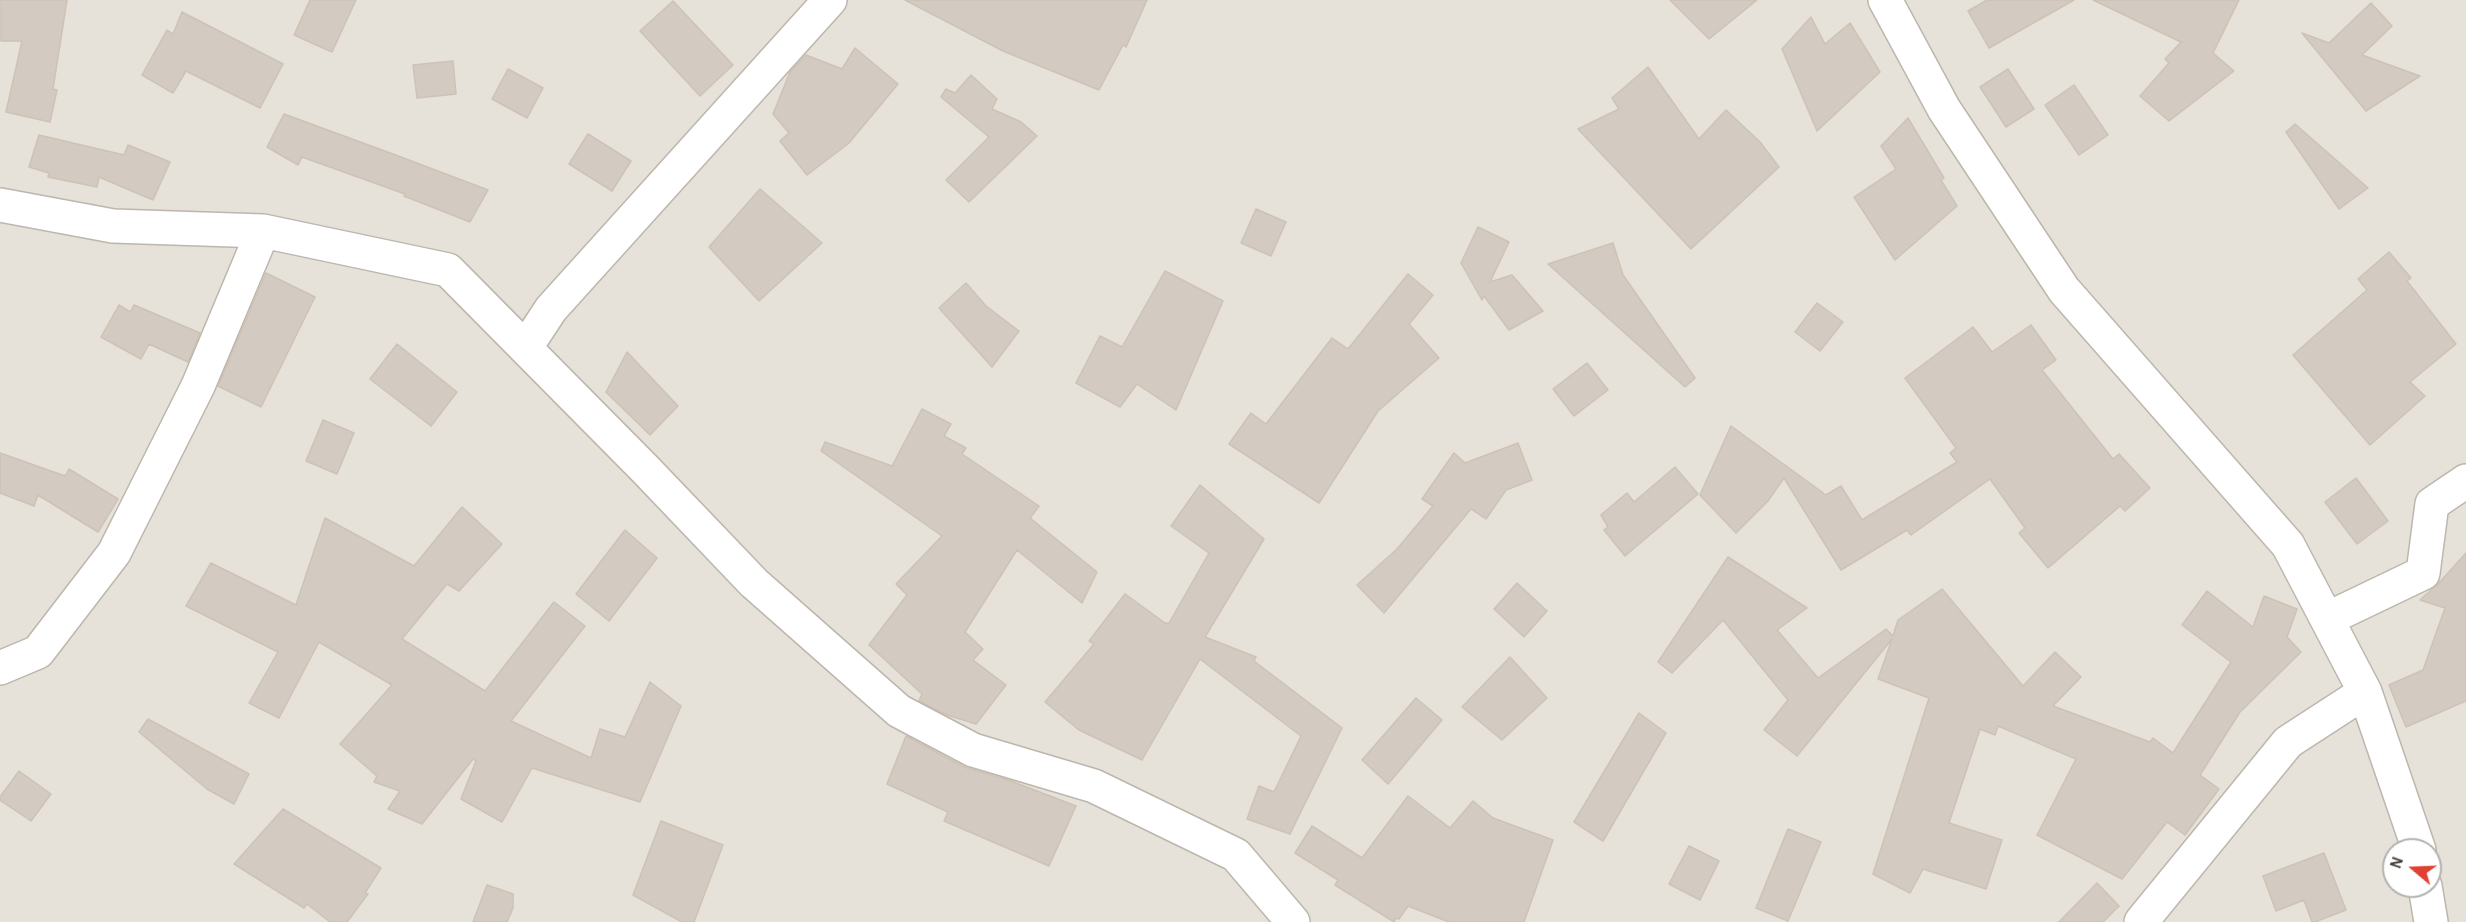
<!DOCTYPE html>
<html>
<head>
<meta charset="utf-8">
<style>
  body { margin:0 }
  #map { position:relative; width:2466px; height:922px; overflow:hidden; background:#f3f0ea; font-family:"Alegreya Sans",sans-serif }
  canvas { display:block }
  .north { position:absolute; left:2382px; top:838px; width:60px; height:60px; box-sizing:border-box; background:#fff; border:2px solid #b5b3b0; border-radius:50%; rotate:289deg; font-size:16px; font-weight:700; line-height:24px; text-align:center; color:#464039 }
  .north::after { content:''; display:block; margin:auto; width:21px; height:27px; background:#e04133; clip-path:polygon(50% 0,100% 100%,50% 72%,0 100%) }
</style>
</head>
<body>
<div id="map">
<canvas width="2466" height="922"></canvas>
<div class="north">N</div>
</div>
<script>
const ctx = document.querySelector('canvas').getContext('2d');
ctx.lineJoin = 'round';
function fill(path, color) { ctx.fillStyle = color; ctx.fill(path, 'evenodd'); }
function strokePath(path, color, width, dash) { ctx.strokeStyle = color; ctx.lineWidth = width; ctx.lineCap = dash ? 'butt' : 'round'; ctx.setLineDash(dash || []); ctx.stroke(path); }
fill(new Path2D(`
  M 0,0 L 2466,0 L 2466,922 L 0,922 ZM 2394,850 L 2430,850 L 2430,886 L 2394,886 Z`), '#e6e1d9');
const building = new Path2D(`
  M 1,0 L 67,0 L 53,89 L 57,90 L 50,122 L 6,112 L 22,41 L 1,41 Z
  M 310,0 L 356,0 L 332,52 L 294,35 Z
  M 905,0 L 1147,0 L 1126,47 L 1123,45 L 1099,90 L 1003,51 Z
  M 1670,0 L 1757,0 L 1709,39 Z
  M 1987,0 L 2074,0 L 1989,48 L 1968,11 Z
  M 2093,0 L 2239,0 L 2213,53 L 2234,71 L 2169,121 L 2140,96 L 2169,63 L 2165,59 L 2181,42 Z
  M 673,1 L 733,65 L 700,96 L 640,31 Z
  M 2371,3 L 2392,26 L 2362,55 L 2420,76 L 2366,111 L 2302,33 L 2329,43 Z
  M 182,12 L 283,64 L 260,108 L 186,71 L 173,93 L 142,75 L 167,30 L 173,34 Z
  M 1811,17 L 1825,44 L 1850,23 L 1880,72 L 1817,131 L 1782,49 Z
  M 855,48 L 898,84 L 849,143 L 807,175 L 780,141 L 789,133 L 773,114 L 790,72 L 806,55 L 842,69 Z
  M 453,61 L 456,94 L 417,98 L 413,65 Z
  M 1648,67 L 1699,139 L 1726,110 L 1760,142 L 1779,167 L 1691,249 L 1578,129 L 1619,109 L 1612,98 Z
  M 508,69 L 543,88 L 527,118 L 492,99 Z
  M 2008,69 L 2034,109 L 2006,127 L 1980,87 Z
  M 971,75 L 997,99 L 992,109 L 1021,122 L 1037,136 L 969,202 L 946,180 L 989,137 L 941,97 L 946,89 L 955,93 Z
  M 2074,85 L 2108,135 L 2079,155 L 2045,105 Z
  M 284,114 L 401,157 L 488,190 L 470,222 L 404,196 L 405,194 L 302,157 L 298,165 L 267,147 Z
  M 1908,118 L 1944,178 L 1941,180 L 1957,206 L 1895,260 L 1854,197 L 1896,169 L 1881,146 Z
  M 2295,124 L 2368,188 L 2339,209 L 2286,132 Z
  M 588,134 L 631,161 L 612,191 L 569,164 Z
  M 39,135 L 124,155 L 128,145 L 170,162 L 153,200 L 99,177 L 97,187 L 48,177 L 49,173 L 29,167 Z
  M 760,189 L 822,243 L 759,301 L 709,247 Z
  M 1256,209 L 1286,222 L 1271,256 L 1241,243 Z
  M 1478,227 L 1509,242 L 1490,282 L 1512,275 L 1543,311 L 1509,330 L 1484,296 L 1482,300 L 1461,263 Z
  M 1613,243 L 1623,275 L 1695,378 L 1685,387 L 1548,264 Z
  M 2389,252 L 2411,278 L 2407,281 L 2456,344 L 2410,382 L 2425,396 L 2370,445 L 2293,355 L 2367,290 L 2358,279 Z
  M 1165,271 L 1223,301 L 1176,410 L 1137,384 L 1120,407 L 1076,383 L 1100,336 L 1122,347 Z
  M 266,273 L 315,297 L 261,407 L 218,386 Z
  M 1408,274 L 1433,295 L 1409,324 L 1439,358 L 1378,411 L 1319,503 L 1229,444 L 1251,413 L 1266,424 L 1332,338 L 1348,349 Z
  M 966,283 L 986,306 L 1019,331 L 992,367 L 939,308 Z
  M 1817,303 L 1843,322 L 1820,351 L 1795,332 Z
  M 119,305 L 130,312 L 134,305 L 200,333 L 188,362 L 149,344 L 141,359 L 101,337 Z
  M 2031,325 L 2056,360 L 2042,370 L 2113,459 L 2119,454 L 2150,488 L 2125,511 L 2120,506 L 2048,568 L 2019,533 L 2025,528 L 1990,479 L 1911,535 L 1907,530 L 1841,570 L 1784,478 L 1768,501 L 1736,533 L 1700,495 L 1731,426 L 1826,495 L 1841,486 L 1862,520 L 1957,462 L 1950,453 L 1956,448 L 1905,378 L 1973,327 L 1992,352 Z
  M 397,344 L 457,392 L 431,426 L 370,379 Z
  M 627,352 L 678,406 L 650,435 L 606,392 Z
  M 1587,363 L 1608,390 L 1574,416 L 1553,389 Z
  M 922,409 L 951,424 L 944,436 L 966,448 L 962,454 L 1039,506 L 1030,518 L 1097,572 L 1082,603 L 1017,550 L 965,632 L 983,649 L 973,660 L 1006,685 L 976,724 L 947,715 L 919,701 L 922,694 L 869,645 L 907,595 L 896,584 L 942,536 L 821,451 L 825,442 L 892,466 Z
  M 323,420 L 354,433 L 337,474 L 306,461 Z
  M 1518,443 L 1532,480 L 1506,490 L 1486,519 L 1471,509 L 1384,613 L 1357,585 L 1397,549 L 1433,506 L 1422,499 L 1454,453 L 1465,463 Z
  M 0,453 L 65,476 L 69,469 L 118,499 L 98,532 L 38,495 L 34,506 L 0,493 Z
  M 1675,467 L 1698,494 L 1625,556 L 1604,530 L 1608,527 L 1601,515 L 1627,493 L 1634,502 Z
  M 2356,478 L 2388,521 L 2357,544 L 2325,502 Z
  M 1200,485 L 1264,539 L 1205,637 L 1256,657 L 1254,661 L 1342,728 L 1290,834 L 1247,819 L 1259,786 L 1274,792 L 1301,736 L 1200,659 L 1142,760 L 1079,730 L 1045,702 L 1094,644 L 1089,641 L 1125,594 L 1165,623 L 1169,623 L 1209,553 L 1171,526 Z
  M 462,507 L 502,544 L 459,591 L 447,584 L 402,639 L 485,691 L 554,602 L 585,626 L 511,721 L 591,758 L 600,729 L 625,737 L 650,682 L 681,706 L 640,802 L 532,768 L 502,822 L 461,799 L 476,761 L 473,759 L 422,824 L 388,809 L 400,791 L 374,782 L 377,776 L 340,744 L 392,685 L 319,642 L 279,718 L 249,703 L 278,652 L 186,606 L 211,563 L 296,605 L 325,518 L 414,566 Z
  M 625,530 L 657,558 L 609,621 L 576,594 Z
  M 2466,553 L 2466,701 L 2406,727 L 2389,685 L 2423,670 L 2445,608 L 2420,600 L 2438,584 Z
  M 1728,557 L 1807,608 L 1777,630 L 1818,678 L 1886,629 L 1893,636 L 1898,620 L 1942,589 L 2023,686 L 2055,652 L 2081,677 L 2053,706 L 2150,742 L 2153,738 L 2173,753 L 2231,662 L 2182,625 L 2207,591 L 2253,627 L 2264,596 L 2297,609 L 2287,637 L 2301,652 L 2240,712 L 2200,775 L 2219,789 L 2185,835 L 2167,822 L 2122,879 L 2037,835 L 2076,759 L 1998,726 L 1995,735 L 1980,729 L 1949,823 L 2002,840 L 1986,889 L 1923,869 L 1910,893 L 1873,874 L 1929,698 L 1878,679 L 1892,639 L 1797,756 L 1764,730 L 1788,700 L 1723,620 L 1672,673 L 1658,662 Z
  M 1517,583 L 1547,611 L 1524,637 L 1494,609 Z
  M 1510,657 L 1547,698 L 1502,740 L 1462,707 Z
  M 1416,698 L 1442,720 L 1388,784 L 1362,760 Z
  M 1639,713 L 1666,733 L 1603,841 L 1574,822 Z
  M 148,719 L 249,774 L 234,804 L 207,789 L 139,732 Z
  M 906,736 L 964,767 L 1011,781 L 1076,806 L 1049,866 L 944,821 L 948,812 L 887,784 Z
  M 19,771 L 51,794 L 31,821 L 0,800 L 0,797 Z
  M 1408,796 L 1450,828 L 1473,801 L 1493,818 L 1553,840 L 1524,922 L 1449,922 L 1408,906 L 1399,919 L 1396,918 L 1394,922 L 1335,885 L 1338,880 L 1295,853 L 1312,826 L 1362,858 Z
  M 283,809 L 381,868 L 365,893 L 368,894 L 347,922 L 330,922 L 307,904 L 304,908 L 234,864 Z
  M 661,821 L 723,845 L 694,922 L 682,922 L 633,895 Z
  M 1788,829 L 1821,842 L 1788,921 L 1756,908 Z
  M 1689,846 L 1719,861 L 1700,900 L 1669,884 Z
  M 2324,853 L 2346,910 L 2315,922 L 2312,922 L 2304,900 L 2276,911 L 2263,876 Z
  M 2097,883 L 2119,906 L 2103,922 L 2059,922 Z
  M 487,885 L 513,894 L 513,908 L 507,922 L 473,922 Z`);
fill(building, '#d3cbc1');
strokePath(building, '#cdc2b5', 1.5);
const minor = new Path2D(`
  M 1885,0 L 1944,109 L 2064,290 L 2288,545 L 2365,692 L 2419,850
  M 0,205 L 113,226 L 263,231 L 448,270 L 645,469 L 754,583 L 899,711 L 973,750 L 1094,786 L 1236,855 L 1293,922
  M 526,347 L 551,309 L 830,0
  M 2327,619 L 2423,573 L 2432,504 L 2466,481
  M 0,668 L 38,652 L 114,553 L 198,386 L 263,231
  M 2425,886 L 2431,922
  M 2141,922 L 2288,742 L 2365,692`);
strokePath(minor, '#bdb6ad', 36);
strokePath(minor, '#fff', 33);
</script>
</body>
</html>
